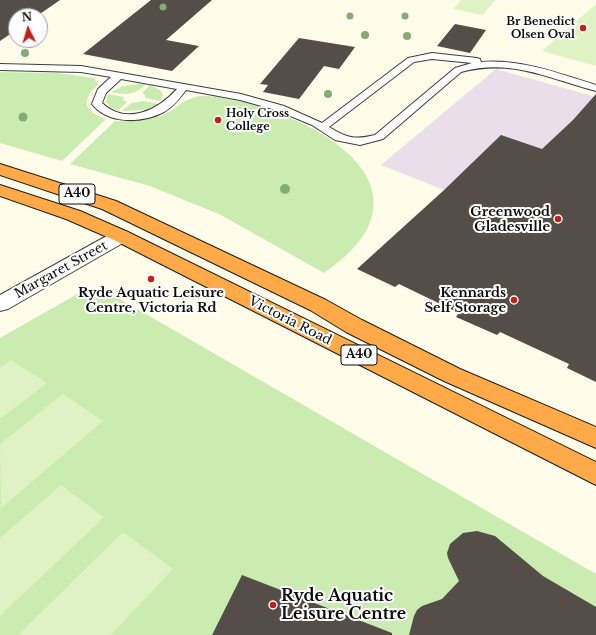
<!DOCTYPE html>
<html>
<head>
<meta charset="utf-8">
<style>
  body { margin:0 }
  #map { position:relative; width:596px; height:635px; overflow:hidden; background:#fffcea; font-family:"Libre Baskerville",serif }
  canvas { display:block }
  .north { position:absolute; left:8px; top:8px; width:40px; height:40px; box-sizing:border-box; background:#fff; border:1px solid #9d9d9d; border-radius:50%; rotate:355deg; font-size:11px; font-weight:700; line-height:16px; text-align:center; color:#0b0b0b }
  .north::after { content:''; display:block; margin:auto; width:14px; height:18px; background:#c41f1a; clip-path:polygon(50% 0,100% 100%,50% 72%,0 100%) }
</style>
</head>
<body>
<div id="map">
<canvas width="596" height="635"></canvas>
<div class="north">N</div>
</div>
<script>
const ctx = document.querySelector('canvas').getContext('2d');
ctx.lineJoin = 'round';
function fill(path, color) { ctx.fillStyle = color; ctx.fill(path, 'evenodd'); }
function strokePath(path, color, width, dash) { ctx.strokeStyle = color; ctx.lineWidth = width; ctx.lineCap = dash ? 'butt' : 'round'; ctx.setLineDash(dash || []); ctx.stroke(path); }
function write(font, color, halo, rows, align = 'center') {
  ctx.font = font + ' "Libre Baskerville",serif'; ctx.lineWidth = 4; ctx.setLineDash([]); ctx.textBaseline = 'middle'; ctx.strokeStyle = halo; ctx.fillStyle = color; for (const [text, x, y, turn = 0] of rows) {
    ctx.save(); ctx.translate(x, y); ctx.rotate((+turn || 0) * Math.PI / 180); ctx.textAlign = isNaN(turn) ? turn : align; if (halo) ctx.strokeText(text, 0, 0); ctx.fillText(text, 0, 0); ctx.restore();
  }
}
fill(new Path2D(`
  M 496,69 L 596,97 L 596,265 L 432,201 L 444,190 L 381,165 Z`), '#ebdeeb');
fill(new Path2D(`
  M 0,72 L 58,73 L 94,78 L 98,84 C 95,89 90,91 88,97 C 82,109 97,116 106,119 L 62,161 L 0,143 Z
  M 138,84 L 146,84 C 134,96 126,95 111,92 L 123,86 Z
  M 150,85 L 160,90 L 163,94 L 161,101 L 145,98 L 145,95 L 142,93 Z
  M 108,94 L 124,97 L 123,100 L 127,102 L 118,111 L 112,108 L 106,102 Z
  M 200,96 C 250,95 365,137 373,195 C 378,230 349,255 324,273 L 221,215 L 150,186 L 70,164 L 115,121 C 133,122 150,121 167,113 C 180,106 184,99 200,96 Z
  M 143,101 L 158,104 L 146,110 L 122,111 L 131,103 Z
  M 106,291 L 596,574 L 596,635 L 0,635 L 0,338 L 79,293 Z`), '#cbecb1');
fill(new Path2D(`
  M 461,0 L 495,0 L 483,15 L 453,9 Z
  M 596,4 L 596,66 L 542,51 Z
  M 11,360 L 47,383 L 0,419 L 0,368 Z
  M 63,394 L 103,421 L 1,508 L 0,444 Z
  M 61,485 L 104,517 L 0,616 L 0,538 Z
  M 123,532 L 173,569 L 111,635 L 18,635 Z`), '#dff2c3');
fill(new Path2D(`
  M 0,0 L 60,0 L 37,16 L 16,16 L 16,30 L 0,41 Z
  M 151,0 L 212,0 L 166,40 L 199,46 L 172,71 L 83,54 Z
  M 455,24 L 486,30 L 470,53 L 437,46 Z
  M 299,38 L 355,47 L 339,69 L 324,66 L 299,99 L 263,92 L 268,85 L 260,84 Z
  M 596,94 L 596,382 L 567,368 L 569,364 L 500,332 L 497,335 L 456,317 L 459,313 L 399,284 L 395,287 L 357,269 L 443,191 L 501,135 L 542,149 L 573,120 Z
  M 477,531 L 495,536 L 543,576 L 596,607 L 596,635 L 409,635 L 414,616 L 417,610 L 422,606 L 442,599 L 459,581 L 448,558 L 447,553 L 450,544 L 463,533 Z
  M 242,575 L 392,633 L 392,635 L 212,635 Z`), '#554d47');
const lane = new Path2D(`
  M 432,53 L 477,58 L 480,59 L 481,62 C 521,59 558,73 596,85 L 596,91 C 549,79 512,58 461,72 L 383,139 L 360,145 L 335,140 L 312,125 L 276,110 L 240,100 L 186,90 C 180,98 173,107 164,112 C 143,123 108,125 92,104 L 98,89 L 111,77 L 81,72 L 0,70 L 0,64 L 81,66 L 241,94 L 284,106 L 322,123 L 408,58 ZM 432,59 L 472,63 L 455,68 L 375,135 C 355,140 347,138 329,127 L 414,62 ZM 121,79 L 177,89 C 158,110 127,126 102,103 L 106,93 Z`);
const street = new Path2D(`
  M 121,230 L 128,232 L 131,236 L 128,240 L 8,309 L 0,311 L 0,295 L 114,232 Z`);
const highway = new Path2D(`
  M 0,164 L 116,201 L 326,300 L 362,320 L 460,369 L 596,427 L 596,448 L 444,381 L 346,332 L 310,310 L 102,209 L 0,175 Z
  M 0,185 L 80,211 L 128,232 L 596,462 L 596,485 L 114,240 L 66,219 L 0,196 Z`);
strokePath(lane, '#3e3e3e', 2);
strokePath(street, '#3e3e3e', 2);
strokePath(highway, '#1c1c1c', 2);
fill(lane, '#fff');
fill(street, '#fff');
fill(highway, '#ffa948');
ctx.fillStyle = '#85aa76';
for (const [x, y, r] of [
  [163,7,3.5],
  [350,16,3.5],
  [405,16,3.5],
  [365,35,4],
  [407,36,4],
  [25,53,4],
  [328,94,4],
  [23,117,4.5],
  [285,189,5]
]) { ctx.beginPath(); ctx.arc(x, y, r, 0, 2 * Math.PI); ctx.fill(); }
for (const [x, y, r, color] of [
  [583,28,4,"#c41f1a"],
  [218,120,4,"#c41f1a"],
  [558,219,4,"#c41f1a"],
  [151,279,4,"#c41f1a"],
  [514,300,4,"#c41f1a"],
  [273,605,4,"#c41f1a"]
]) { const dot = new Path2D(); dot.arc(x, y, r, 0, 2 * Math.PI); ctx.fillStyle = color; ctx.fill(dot); strokePath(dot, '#fff', 1.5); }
write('bold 11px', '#0b0b0b', '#fff', [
  ["Br Benedict",575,22],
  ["Olsen Oval",575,35],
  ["Holy Cross",226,114,"left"],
  ["College",226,127,"left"]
], 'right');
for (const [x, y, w] of [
  [77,194,36],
  [359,355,36]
]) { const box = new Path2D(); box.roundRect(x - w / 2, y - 10, w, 20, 3); ctx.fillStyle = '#fff'; ctx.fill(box); strokePath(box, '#0b0b0b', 1); }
write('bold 12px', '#0b0b0b', null, [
  ["A40",77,194],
  ["A40",359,355]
]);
write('bold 13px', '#0b0b0b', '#fff', [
  ["Greenwood",550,212],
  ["Gladesville",550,227],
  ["Ryde Aquatic Leisure",151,293,"center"],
  ["Centre, Victoria Rd",151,308,"center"],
  ["Kennards",506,293],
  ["Self Storage",506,308]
], 'right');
write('13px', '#0b0b0b', '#fff', [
  ["Margaret Street",61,270,-29],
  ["Victoria Road",290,321,27]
]);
write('bold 16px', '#0b0b0b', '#fff', [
  ["Ryde Aquatic",281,596],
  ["Leisure Centre",281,614]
], 'left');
</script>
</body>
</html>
